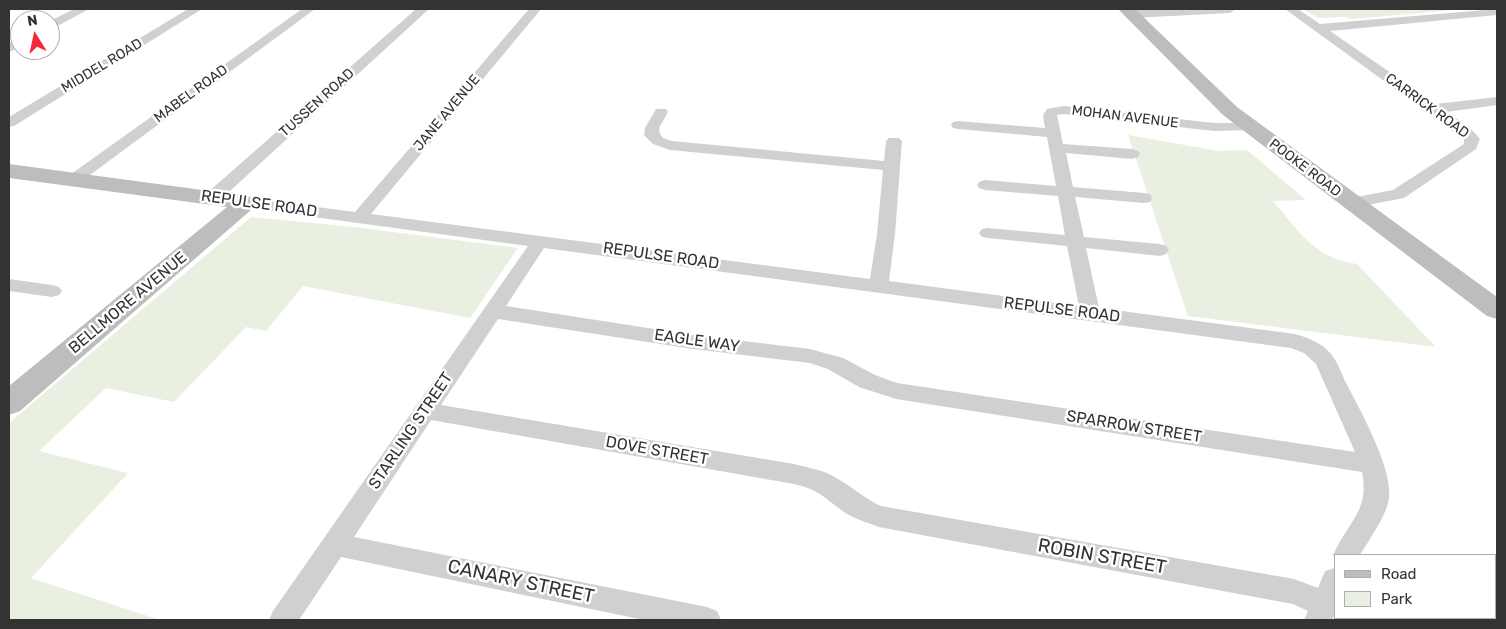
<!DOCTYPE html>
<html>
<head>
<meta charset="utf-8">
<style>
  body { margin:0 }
  #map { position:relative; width:1506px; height:629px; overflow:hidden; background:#fff; font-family:Rubik,sans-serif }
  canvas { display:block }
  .frame { position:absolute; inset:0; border:10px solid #333; pointer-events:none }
  .legend { position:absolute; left:1334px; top:554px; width:162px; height:65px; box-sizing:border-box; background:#fff; border:1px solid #adadad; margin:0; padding:6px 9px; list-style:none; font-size:15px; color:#333 }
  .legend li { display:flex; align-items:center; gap:10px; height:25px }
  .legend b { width:25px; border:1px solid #adadad }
  .north { position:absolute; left:10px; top:10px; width:50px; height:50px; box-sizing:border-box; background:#fff; border:1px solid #adadad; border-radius:50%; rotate:350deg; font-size:14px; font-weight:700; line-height:20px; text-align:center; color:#333 }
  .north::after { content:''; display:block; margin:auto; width:18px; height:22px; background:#f32b38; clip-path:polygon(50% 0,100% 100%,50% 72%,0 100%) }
</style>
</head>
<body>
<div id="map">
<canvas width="1506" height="629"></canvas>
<div class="frame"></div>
<ul class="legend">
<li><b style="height:6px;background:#bdbdbd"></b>Road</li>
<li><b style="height:14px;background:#e9f0e1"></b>Park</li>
</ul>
<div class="north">N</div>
</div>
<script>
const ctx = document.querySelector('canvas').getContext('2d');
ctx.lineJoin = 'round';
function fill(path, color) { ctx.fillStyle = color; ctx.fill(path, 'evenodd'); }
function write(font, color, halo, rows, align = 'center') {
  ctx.font = font + ' Rubik,sans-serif'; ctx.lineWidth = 5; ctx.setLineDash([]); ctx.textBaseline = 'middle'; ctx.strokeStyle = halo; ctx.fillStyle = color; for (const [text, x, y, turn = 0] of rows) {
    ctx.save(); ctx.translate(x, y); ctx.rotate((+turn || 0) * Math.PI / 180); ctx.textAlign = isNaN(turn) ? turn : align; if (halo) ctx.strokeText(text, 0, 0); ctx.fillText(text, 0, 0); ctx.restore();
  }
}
fill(new Path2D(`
  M 1302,9 L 1466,9 L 1351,19 L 1344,17 L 1319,18 Z
  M 1128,135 L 1219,151 L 1247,150 L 1306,200 L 1273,201 C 1299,231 1315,259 1357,264 L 1436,347 L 1188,316 Z
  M 251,217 L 354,227 L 518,248 L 470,318 L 303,286 L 266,331 L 246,327 L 174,402 L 106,388 L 39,451 L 128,473 L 31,578 L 160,620 L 9,620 L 9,423 Z`), '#e9f0e1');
fill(new Path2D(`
  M 74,9 L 89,9 L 50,30 L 50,21 Z
  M 188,9 L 202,9 L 14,126 L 9,127 L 9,117 Z
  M 302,9 L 315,9 L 79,183 L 67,183 L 65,180 L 67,177 Z
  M 416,9 L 429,9 L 218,202 L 206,202 L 204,198 L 206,194 Z
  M 529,9 L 541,9 L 371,214 L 870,279 L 877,234 L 883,170 L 670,150 L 653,144 L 644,135 L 645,128 L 656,109 L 666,109 L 668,112 L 659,128 L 660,134 L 663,138 L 672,141 L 884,161 L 886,141 L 889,138 L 899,138 L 902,141 L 895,234 L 889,281 L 1079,306 L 1067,246 L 988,238 L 982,237 L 979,233 L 982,229 L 988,228 L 1065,235 L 1058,196 L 985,190 L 979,188 L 977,185 L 979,182 L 985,180 L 1056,186 L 1047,137 L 958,129 L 953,128 L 951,125 L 953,122 L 958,121 L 1045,128 L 1043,115 L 1047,109 L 1064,106 L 1214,123 L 1255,123 L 1257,126 L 1255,129 L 1250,130 L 1214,131 L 1064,114 L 1057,115 L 1063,144 L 1132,149 L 1138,151 L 1140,154 L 1138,157 L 1132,159 L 1066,153 L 1073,187 L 1144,193 L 1150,194 L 1152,198 L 1150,202 L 1144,203 L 1075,197 L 1084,237 L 1160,244 L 1166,246 L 1169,250 L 1166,254 L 1160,256 L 1086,248 L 1099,308 L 1295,334 C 1309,338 1322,343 1331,354 C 1337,361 1341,372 1345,381 C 1359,408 1393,468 1389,498 C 1387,515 1369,540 1360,555 L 1335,555 L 1335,559 L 1333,555 L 1337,547 C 1353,518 1369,507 1362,472 L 896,399 L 859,387 L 828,369 L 810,363 L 693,349 L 498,319 L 441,405 L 794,464 C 809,468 825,470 838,479 C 854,488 865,499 881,506 L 1294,579 L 1318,588 L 1325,571 L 1335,568 L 1335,614 L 1332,620 L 1304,620 L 1308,611 L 1293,604 L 879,527 C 869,523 858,520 849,515 C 826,501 824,491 794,484 L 431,420 L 354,537 L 707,607 L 717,611 L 721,620 L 644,620 L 341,557 L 299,620 L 269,620 L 273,611 L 528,246 L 247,208 L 241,207 L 239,203 L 241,199 L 247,198 L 355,212 ZM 544,248 L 1291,348 L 1304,353 L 1316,364 L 1355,452 L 897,383 L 875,375 L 843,358 L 810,349 L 693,335 L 506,306 Z
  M 1165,9 L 1236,9 L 1230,13 L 1131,18 L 1125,14 L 1131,10 Z
  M 1285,9 L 1298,9 L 1320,24 L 1497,9 L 1497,15 L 1330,31 L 1436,104 L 1497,97 L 1497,105 L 1446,112 C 1458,120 1471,127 1480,139 L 1476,149 L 1404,198 L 1352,208 L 1346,207 L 1344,203 L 1346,199 L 1393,190 L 1464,144 L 1464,139 Z
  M 20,38 L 20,47 L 9,52 L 9,43 Z
  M 9,279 L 52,285 L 59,287 L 62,291 L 59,295 L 52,297 L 9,291 Z`), '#d0d0d0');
fill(new Path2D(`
  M 1118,9 L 1135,9 L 1237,107 L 1497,297 L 1497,319 L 1487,316 L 1223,115 Z
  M 9,164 L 247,196 L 255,198 L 259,203 L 20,411 L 9,415 L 9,386 L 227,207 L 9,178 Z`), '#bdbdbd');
write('14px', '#333', '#fff', [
  ["MIDDEL ROAD",102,66,-31],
  ["MABEL ROAD",191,94,-36],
  ["TUSSEN ROAD",317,103,-42],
  ["CARRICK ROAD",1427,106,36],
  ["JANE AVENUE",447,113,-50],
  ["MOHAN AVENUE",1125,117,7],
  ["POOKE ROAD",1305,168,37]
]);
write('16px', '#333', '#fff', [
  ["REPULSE ROAD",259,204,8],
  ["REPULSE ROAD",661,256,8],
  ["BELLMORE AVENUE",128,303,-40],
  ["REPULSE ROAD",1062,310,7],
  ["EAGLE WAY",697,341,8],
  ["SPARROW STREET",1134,427,9],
  ["STARLING STREET",411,431,-56],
  ["DOVE STREET",657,451,10]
]);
write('19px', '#333', '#fff', [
  ["ROBIN STREET",1102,557,10],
  ["CANARY STREET",521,582,12]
]);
</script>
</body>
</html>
